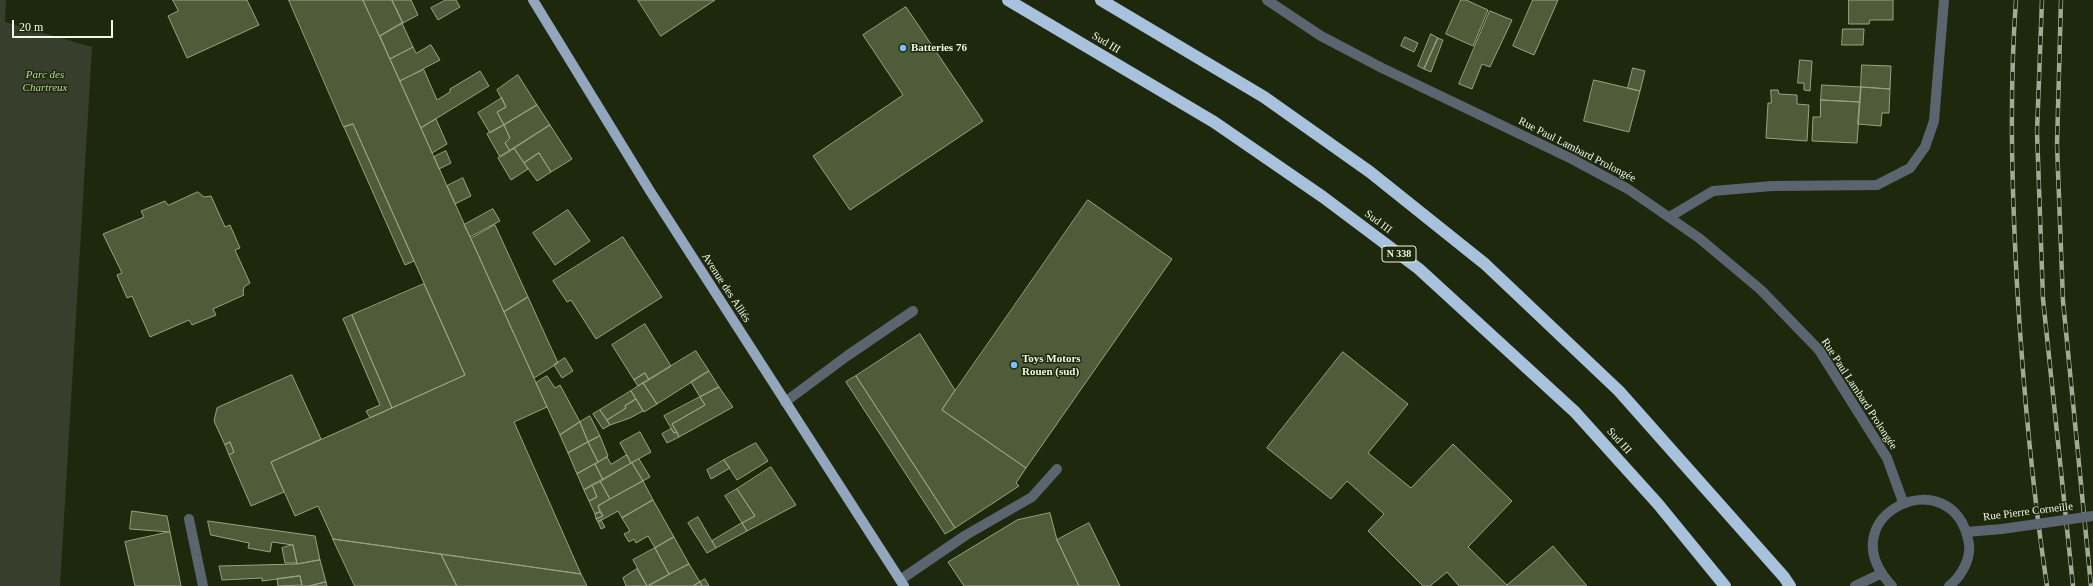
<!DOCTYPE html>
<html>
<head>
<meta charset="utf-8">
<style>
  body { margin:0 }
  #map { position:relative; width:2093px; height:586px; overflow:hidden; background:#1d280c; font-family:Georgia,serif }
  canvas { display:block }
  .scale { position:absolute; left:12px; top:20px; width:101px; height:18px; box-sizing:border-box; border:2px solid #f0f8e7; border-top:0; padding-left:5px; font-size:12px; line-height:14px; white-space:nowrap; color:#f0f8e7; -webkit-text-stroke:3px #1d280c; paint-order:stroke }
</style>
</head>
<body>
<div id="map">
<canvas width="2093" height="586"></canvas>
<div class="scale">20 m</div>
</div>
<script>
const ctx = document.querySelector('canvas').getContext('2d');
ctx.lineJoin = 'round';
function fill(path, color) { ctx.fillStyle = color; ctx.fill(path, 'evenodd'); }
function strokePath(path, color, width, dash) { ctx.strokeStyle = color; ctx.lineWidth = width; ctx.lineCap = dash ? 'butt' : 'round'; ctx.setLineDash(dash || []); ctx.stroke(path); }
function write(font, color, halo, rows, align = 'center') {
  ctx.font = font + ' Georgia,serif'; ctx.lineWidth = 3; ctx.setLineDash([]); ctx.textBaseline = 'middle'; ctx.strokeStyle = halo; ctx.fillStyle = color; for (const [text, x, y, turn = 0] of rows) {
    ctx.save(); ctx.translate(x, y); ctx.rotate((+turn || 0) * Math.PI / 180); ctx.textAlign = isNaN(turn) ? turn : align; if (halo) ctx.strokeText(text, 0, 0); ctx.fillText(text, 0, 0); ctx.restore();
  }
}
fill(new Path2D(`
  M 0,0 L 6,0 L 5,22 L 92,47 L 60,586 L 0,586 Z`), '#373f2c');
const building = new Path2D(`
  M 173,0 L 247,0 L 259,25 L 187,58 L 168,16 L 178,11 Z
  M 289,0 L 363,0 L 547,407 L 514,422 L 581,574 L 333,539 L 318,506 L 295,516 L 271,462 L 465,375 L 353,124 L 344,127 Z
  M 363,0 L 392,0 L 403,23 L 380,36 Z
  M 392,0 L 411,0 L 418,15 L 403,23 Z
  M 446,0 L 456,0 L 460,7 L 438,20 L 431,8 Z
  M 638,0 L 715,0 L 661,36 Z
  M 1461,0 L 1466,0 L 1488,10 L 1473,46 L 1446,34 Z
  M 1533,0 L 1558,0 L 1534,55 L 1513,46 Z
  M 1849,0 L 1893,0 L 1893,20 L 1870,20 L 1869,24 L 1849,24 Z
  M 906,7 L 983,121 L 850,210 L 813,156 L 903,95 L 863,35 Z
  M 1490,11 L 1512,20 L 1490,67 L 1482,64 L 1472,89 L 1459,84 Z
  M 402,23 L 413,47 L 390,59 L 380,36 Z
  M 1843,29 L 1864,29 L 1863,45 L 1842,45 Z
  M 1431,34 L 1438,38 L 1424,69 L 1418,66 Z
  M 1405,37 L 1418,43 L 1414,52 L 1401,46 Z
  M 1438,38 L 1443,40 L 1431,72 L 1424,69 Z
  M 431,45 L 440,60 L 400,81 L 390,59 L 413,47 L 416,53 Z
  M 1800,60 L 1812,61 L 1810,91 L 1804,90 L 1804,83 L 1798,83 Z
  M 1862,65 L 1891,66 L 1890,89 L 1861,87 Z
  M 1633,68 L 1645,71 L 1640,91 L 1628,88 Z
  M 424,70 L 437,100 L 450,92 L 450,89 L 480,71 L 489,86 L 421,128 L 400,81 Z
  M 518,75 L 537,105 L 504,125 L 497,112 L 506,107 L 497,90 Z
  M 1594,80 L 1640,91 L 1629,132 L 1584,121 Z
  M 1822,85 L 1861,87 L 1860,102 L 1821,100 Z
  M 1861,87 L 1890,89 L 1889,113 L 1882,113 L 1881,126 L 1858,124 Z
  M 1771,90 L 1778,90 L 1779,94 L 1797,95 L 1797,104 L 1809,105 L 1807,141 L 1766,138 L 1768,103 L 1771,103 Z
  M 502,98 L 506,107 L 497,112 L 504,125 L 490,133 L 478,113 Z
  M 1821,100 L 1860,102 L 1857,143 L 1812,141 L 1813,117 L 1820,117 Z
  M 537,105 L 550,125 L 510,151 L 505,143 L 510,138 L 504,125 Z
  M 436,119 L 447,144 L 432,153 L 421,128 Z
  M 353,124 L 414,261 L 405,265 L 344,127 Z
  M 504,125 L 510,138 L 505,143 L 510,151 L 500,157 L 487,134 Z
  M 550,125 L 572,159 L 551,172 L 539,153 L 524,163 L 514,148 Z
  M 514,148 L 528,169 L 511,180 L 498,158 Z
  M 446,151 L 451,163 L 439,169 L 434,157 Z
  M 539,153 L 551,172 L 537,181 L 524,163 Z
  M 463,178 L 471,196 L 455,204 L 447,186 Z
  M 198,192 L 204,197 L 211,196 L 225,227 L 230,225 L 240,248 L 235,250 L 250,283 L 244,287 L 243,293 L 244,295 L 213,309 L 216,315 L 192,325 L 189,320 L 150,337 L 132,296 L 127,298 L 117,275 L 122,273 L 103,234 L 144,217 L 141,211 L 165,201 L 168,205 Z
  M 1088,200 L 1172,259 L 1026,468 L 942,410 Z
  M 493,209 L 500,221 L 470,237 L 464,225 Z
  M 568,210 L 590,241 L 555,265 L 533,233 Z
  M 495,225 L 528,297 L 504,312 L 471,239 Z
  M 623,237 L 662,297 L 596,339 L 571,300 L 567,302 L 553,281 Z
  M 424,284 L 465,375 L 392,408 L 352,315 Z
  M 528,297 L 558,363 L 534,378 L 504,312 Z
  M 352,315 L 392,408 L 370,418 L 366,411 L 380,405 L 343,319 Z
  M 645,324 L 671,366 L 649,380 L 645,373 L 634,380 L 612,345 Z
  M 920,334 L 955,390 L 942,410 L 1026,468 L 1016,483 L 1019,486 L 955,528 L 856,376 Z
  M 696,351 L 709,371 L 657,404 L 643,383 Z
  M 1343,352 L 1408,404 L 1368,453 L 1411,488 L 1453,444 L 1512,501 L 1468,547 L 1507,585 L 1553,546 L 1587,586 L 1459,586 L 1447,572 L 1430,586 L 1423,586 L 1368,531 L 1384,514 L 1347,481 L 1331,499 L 1267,448 Z
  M 565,358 L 573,371 L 562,378 L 554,365 Z
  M 709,371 L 719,387 L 700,397 L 691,382 Z
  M 645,373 L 649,380 L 638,386 L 634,380 Z
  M 292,375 L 321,439 L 271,462 L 284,492 L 251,506 L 229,455 L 234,452 L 230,442 L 225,445 L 214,421 L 217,408 Z
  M 547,376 L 555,388 L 560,385 L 580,422 L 560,435 L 536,383 Z
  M 856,376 L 955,528 L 945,534 L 846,382 Z
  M 643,383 L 657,404 L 644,412 L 631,391 Z
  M 719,387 L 733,407 L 679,437 L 672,424 L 705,405 L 700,397 Z
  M 631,391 L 636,399 L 625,406 L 626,408 L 607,420 L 600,410 Z
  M 700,397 L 705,405 L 672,424 L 677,432 L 674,433 L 664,416 Z
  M 636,399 L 643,411 L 630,418 L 610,425 L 607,420 L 626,408 L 625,406 Z
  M 600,410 L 610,425 L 603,429 L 593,414 Z
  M 590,416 L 600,436 L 588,442 L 580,422 Z
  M 580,422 L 588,442 L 568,453 L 560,435 Z
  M 671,429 L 674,433 L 677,432 L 679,437 L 667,443 L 662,434 Z
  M 640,432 L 651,452 L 631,463 L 620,443 Z
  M 600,436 L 608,456 L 598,462 L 588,442 Z
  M 230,442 L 234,452 L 229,455 L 225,445 Z
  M 588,442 L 598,462 L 577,474 L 568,453 Z
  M 756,443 L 768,461 L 737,480 L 724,460 Z
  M 627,455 L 631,463 L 603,480 L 595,464 L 607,457 L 611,464 Z
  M 639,459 L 650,477 L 643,481 L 632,463 Z
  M 724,460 L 730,468 L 711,479 L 707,470 Z
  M 632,463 L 643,481 L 610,499 L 600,481 Z
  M 595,464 L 603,480 L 584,490 L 577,474 Z
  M 771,467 L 796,505 L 747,531 L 742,523 L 755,516 L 737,489 Z
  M 600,481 L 610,499 L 598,506 L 600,512 L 595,514 L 589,501 L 597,497 L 592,485 Z
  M 643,481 L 653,500 L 622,518 L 618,511 L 598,522 L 596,519 L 603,516 L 598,506 Z
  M 592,485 L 597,497 L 589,501 L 584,490 Z
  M 737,489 L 755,516 L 742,523 L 725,496 Z
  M 653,500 L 674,537 L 655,548 L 648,536 L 636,543 L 634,539 L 629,542 L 624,534 L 630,531 L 622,518 Z
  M 132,511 L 167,516 L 170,532 L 130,529 Z
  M 600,512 L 603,516 L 596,519 L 595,514 Z
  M 1050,513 L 1057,540 L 1079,586 L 964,586 L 948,562 L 1017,520 Z
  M 698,517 L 716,548 L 707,553 L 688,523 Z
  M 601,520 L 605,527 L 601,529 L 598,522 Z
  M 208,521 L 315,536 L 320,560 L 297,564 L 293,545 L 272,542 L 270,552 L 248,548 L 249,543 L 211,535 Z
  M 742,523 L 747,531 L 716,548 L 712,541 Z
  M 1089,523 L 1120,586 L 1079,586 L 1057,540 Z
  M 170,532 L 181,586 L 135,586 L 125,542 Z
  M 674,537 L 689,564 L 669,574 L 655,548 Z
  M 333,539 L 441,554 L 457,586 L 355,586 Z
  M 293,545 L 297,563 L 285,563 L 282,548 Z
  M 655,548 L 669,574 L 647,586 L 633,560 Z
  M 441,554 L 581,574 L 587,586 L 457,586 Z
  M 320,560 L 326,582 L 309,586 L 302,586 L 300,576 L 262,581 L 262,578 L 222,580 L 219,566 L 297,564 Z
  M 689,564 L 700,582 L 693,586 L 649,586 Z
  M 637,569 L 647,586 L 626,586 L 623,578 Z
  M 300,576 L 302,585 L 278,586 L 277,579 Z
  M 705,579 L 709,586 L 702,586 L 700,582 Z
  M 326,582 L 327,586 L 309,586 Z
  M 700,582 L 702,586 L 693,586 Z`);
fill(building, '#4e5c3a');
strokePath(building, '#96a484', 1);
strokePath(new Path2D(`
  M 1267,0 L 1321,36 L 1382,68 L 1572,159 L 1628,189 L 1699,238 L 1761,290 L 1819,350 L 1887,458 L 1903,502
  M 1671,216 L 1713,191 L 1772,186 L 1877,185 L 1910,168 L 1925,147 L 1934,121 L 1944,0
  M 785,402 L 847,356 L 913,311
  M 189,519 L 203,586
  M 1966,532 L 2002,529
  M 900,580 L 966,535 L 1032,497 L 1057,469
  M 1855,586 L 1880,574
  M 1892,586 C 1825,515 1954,456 1969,544 C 1971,559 1961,577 1949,586`), '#5b6570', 10);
strokePath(new Path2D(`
  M 533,0 L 650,191 L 904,586`), '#92a7be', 10);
strokePath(new Path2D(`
  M 1008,0 L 1214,122 L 1323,197 L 1419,269 L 1575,412 L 1658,504 L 1725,586
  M 1101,0 L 1264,97 L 1370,172 L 1485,264 L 1619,391 L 1784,577 L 1790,586`), '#a8c1dd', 12);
const rail = new Path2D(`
  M 2016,0 C 2009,95 2012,190 2017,285 C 2023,385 2032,486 2047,586
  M 2042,0 L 2037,132 L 2043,299 L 2073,586
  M 2061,0 L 2057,145 L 2063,301 L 2091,586`);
strokePath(rail, '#a1aa95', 4.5);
strokePath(rail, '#1d280c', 3, [9]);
strokePath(new Path2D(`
  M 2002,529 L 2093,516`), '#5b6570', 10);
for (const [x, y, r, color] of [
  [903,48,4,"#82bcfa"],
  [1014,365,4,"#82bcfa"]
]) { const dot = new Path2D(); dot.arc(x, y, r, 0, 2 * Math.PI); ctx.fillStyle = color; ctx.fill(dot); strokePath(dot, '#1d280c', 1.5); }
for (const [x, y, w] of [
  [1399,254,34]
]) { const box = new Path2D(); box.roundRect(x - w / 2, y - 8, w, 16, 3); ctx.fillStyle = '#1d280c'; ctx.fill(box); strokePath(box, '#f0f8e7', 1); }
write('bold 10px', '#f0f8e7', null, [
  ["N 338",1399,254]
]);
write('11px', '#f0f8e7', '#1d280c', [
  ["Sud III",1106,43,31],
  ["Rue Paul Lambard Prolongée",1577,150,27],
  ["Sud III",1378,222,37],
  ["Avenue des Alliés",726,288,57],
  ["Rue Paul Lambard Prolongée",1859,394,57],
  ["Sud III",1619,441,48],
  ["Rue Pierre Corneille",2028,512,-7]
]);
write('bold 11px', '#f0f8e7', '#1d280c', [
  ["Batteries 76",911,48],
  ["Toys Motors",1022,359],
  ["Rouen (sud)",1022,372]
], 'left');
write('italic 11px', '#bbd599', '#1d280c', [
  ["Parc des",45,75],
  ["Chartreux",45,88]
]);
</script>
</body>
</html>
